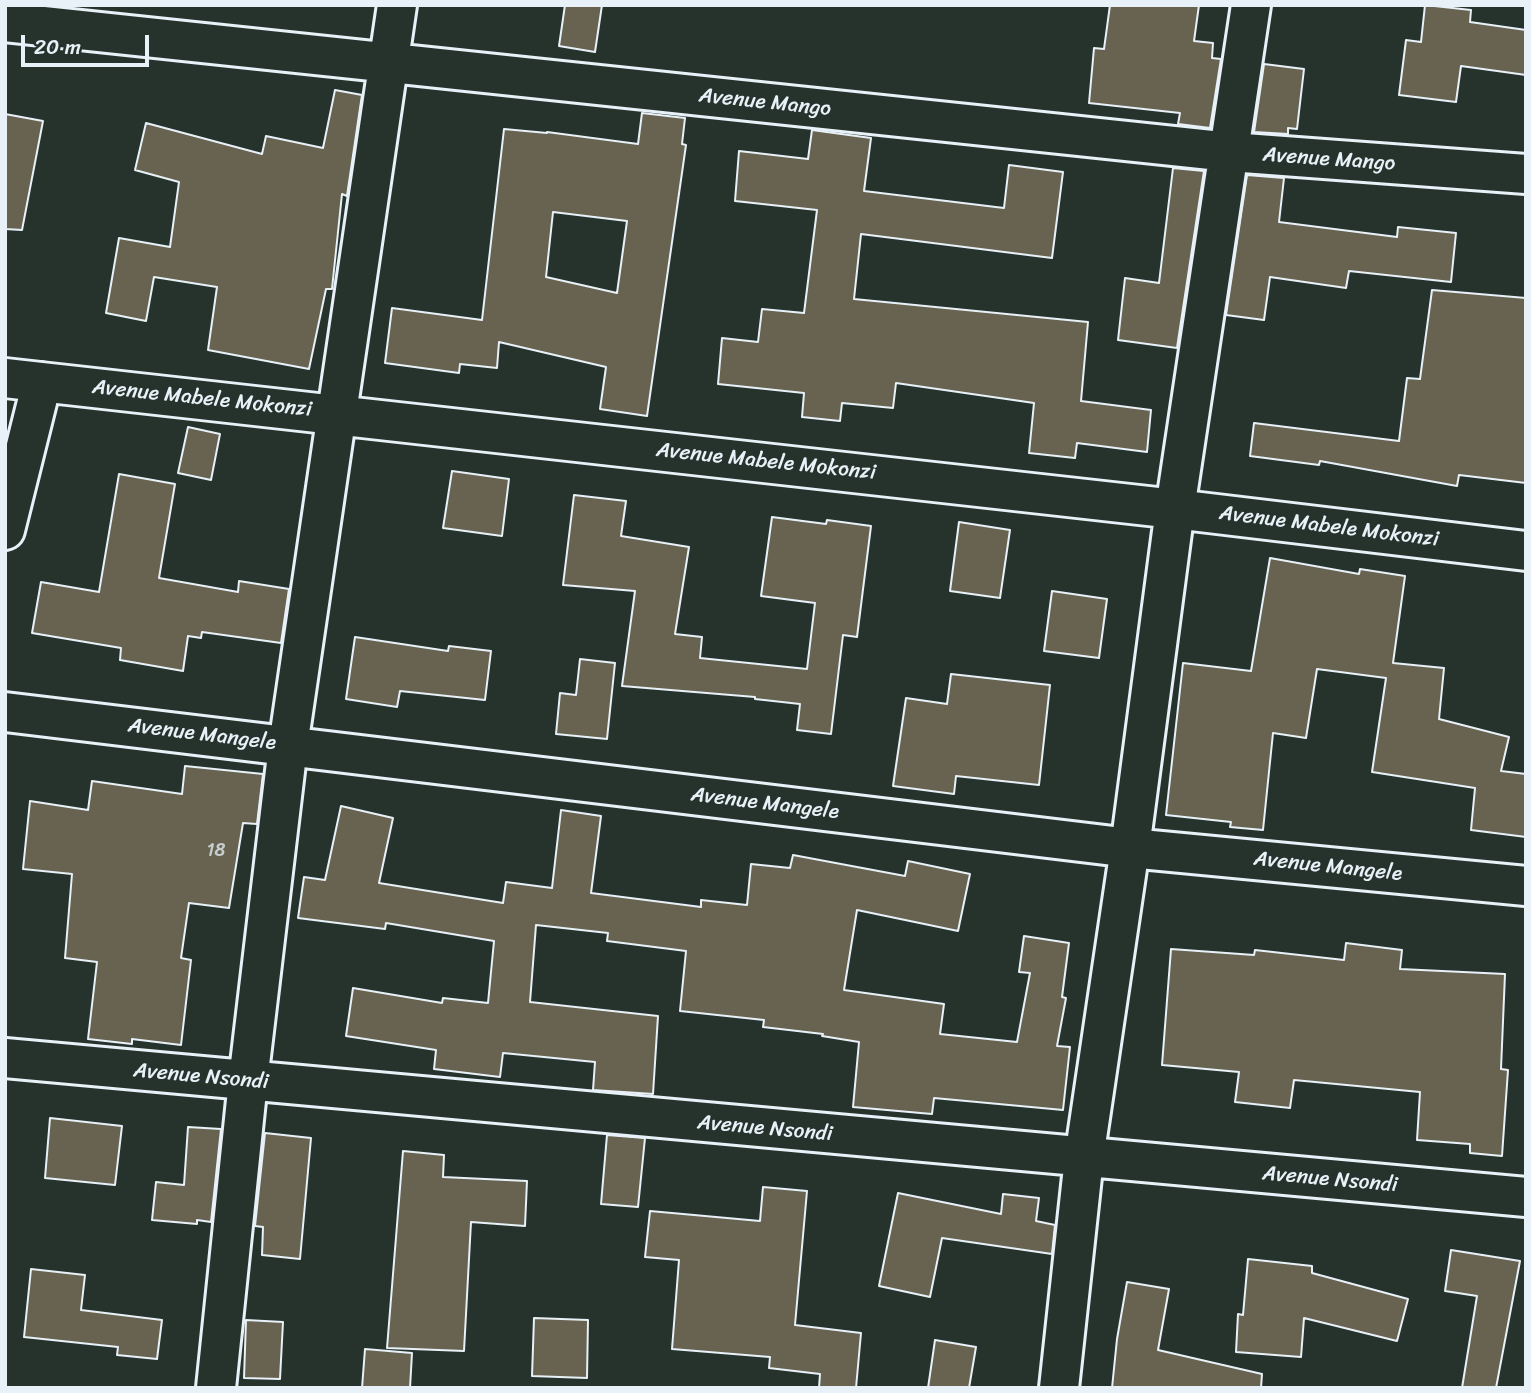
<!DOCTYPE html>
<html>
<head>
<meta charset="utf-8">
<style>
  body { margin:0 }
  #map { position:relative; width:1531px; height:1393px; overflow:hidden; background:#26332d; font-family:Sriracha,sans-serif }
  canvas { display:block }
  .frame { position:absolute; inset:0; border:7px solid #e8f1f8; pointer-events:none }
  .scale { position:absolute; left:21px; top:35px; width:128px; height:32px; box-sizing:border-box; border:4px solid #e8f1f8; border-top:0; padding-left:9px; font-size:21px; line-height:24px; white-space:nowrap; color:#e8f1f8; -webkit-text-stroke:5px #26332d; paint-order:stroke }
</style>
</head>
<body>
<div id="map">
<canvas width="1531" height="1393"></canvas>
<div class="frame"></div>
<div class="scale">20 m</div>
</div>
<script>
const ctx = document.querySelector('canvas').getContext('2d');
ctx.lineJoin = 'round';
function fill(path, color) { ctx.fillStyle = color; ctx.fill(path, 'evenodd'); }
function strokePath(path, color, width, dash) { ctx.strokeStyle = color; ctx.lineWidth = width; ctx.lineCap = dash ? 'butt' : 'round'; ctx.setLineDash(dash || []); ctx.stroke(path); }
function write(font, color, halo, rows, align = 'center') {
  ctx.font = font + ' Sriracha,sans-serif'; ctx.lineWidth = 7; ctx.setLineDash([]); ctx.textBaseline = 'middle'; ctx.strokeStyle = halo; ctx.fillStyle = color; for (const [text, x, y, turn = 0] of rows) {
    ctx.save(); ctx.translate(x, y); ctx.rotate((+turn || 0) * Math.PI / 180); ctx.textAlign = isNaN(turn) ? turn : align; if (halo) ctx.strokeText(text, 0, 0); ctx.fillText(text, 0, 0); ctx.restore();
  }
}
const building = new Path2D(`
  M 565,5 L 602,5 L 595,52 L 559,46 Z
  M 1110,5 L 1199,5 L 1194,41 L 1213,43 L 1212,58 L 1221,59 L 1210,128 L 1178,124 L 1180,113 L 1089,103 L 1094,48 L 1104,49 Z
  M 1425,5 L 1471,10 L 1470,22 L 1526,30 L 1526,75 L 1461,66 L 1456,102 L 1399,95 L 1406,40 L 1421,42 Z
  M 1264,64 L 1304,69 L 1297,129 L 1288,128 L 1288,134 L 1254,132 Z
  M 335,90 L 362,95 L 347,196 L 342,194 L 332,289 L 326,289 L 309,369 L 208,350 L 217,287 L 154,277 L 146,321 L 106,313 L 119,238 L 170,247 L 179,182 L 135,170 L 146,123 L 262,154 L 266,136 L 323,148 Z
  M 642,113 L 685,118 L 682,144 L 686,145 L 647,416 L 600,409 L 606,367 L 499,342 L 497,368 L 460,364 L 459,373 L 385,363 L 392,308 L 482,320 L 504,129 L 547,133 L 547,132 L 638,144 ZM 553,212 L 627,221 L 617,293 L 546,277 Z
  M 5,114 L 43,121 L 22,230 L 5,229 Z
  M 812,130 L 871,138 L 864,191 L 1004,208 L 1009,165 L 1063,172 L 1052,258 L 861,234 L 854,299 L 1088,322 L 1081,401 L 1151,410 L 1147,452 L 1077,443 L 1075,458 L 1029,453 L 1034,403 L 896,383 L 893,408 L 842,403 L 840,421 L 802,417 L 804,393 L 718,384 L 722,338 L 758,342 L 762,309 L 804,313 L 817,210 L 735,201 L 739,151 L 808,159 Z
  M 1173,168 L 1204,171 L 1177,348 L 1118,340 L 1125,278 L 1159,283 Z
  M 1247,175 L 1284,178 L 1279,222 L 1397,237 L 1398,227 L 1456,233 L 1451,282 L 1349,271 L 1346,288 L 1270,277 L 1264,320 L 1226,315 Z
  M 1432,290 L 1526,298 L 1526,483 L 1459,475 L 1457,486 L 1320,461 L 1319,465 L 1250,456 L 1254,423 L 1399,441 L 1407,378 L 1420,379 Z
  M 188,427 L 220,434 L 211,480 L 178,473 Z
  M 452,471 L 509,479 L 502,536 L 443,528 Z
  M 119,474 L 175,484 L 159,578 L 238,592 L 239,581 L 289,589 L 281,643 L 202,632 L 201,638 L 188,636 L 183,671 L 120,660 L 121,648 L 32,633 L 41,582 L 99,592 Z
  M 574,495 L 626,501 L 621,536 L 689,547 L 675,634 L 702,637 L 700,658 L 807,669 L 815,603 L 761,596 L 772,517 L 826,524 L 827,520 L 871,526 L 857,637 L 843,635 L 831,734 L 797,730 L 800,704 L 755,699 L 755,697 L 622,686 L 635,591 L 563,585 Z
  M 959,522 L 1010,530 L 1000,598 L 950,591 Z
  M 1270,558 L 1359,574 L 1360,569 L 1405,576 L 1393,663 L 1444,668 L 1439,719 L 1509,737 L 1501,771 L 1526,774 L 1526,837 L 1471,830 L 1475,788 L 1372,772 L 1386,678 L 1317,669 L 1306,738 L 1273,733 L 1263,830 L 1230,827 L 1231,822 L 1166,815 L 1183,663 L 1251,671 Z
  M 1052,591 L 1107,599 L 1099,658 L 1044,651 Z
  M 355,637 L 448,651 L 449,646 L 491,651 L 485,700 L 400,691 L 397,707 L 346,699 Z
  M 580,659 L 615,663 L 607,739 L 556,734 L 560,693 L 576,695 Z
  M 951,674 L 1050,685 L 1039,785 L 956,776 L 954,794 L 893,786 L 906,698 L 947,704 Z
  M 185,766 L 263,774 L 257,824 L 243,823 L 229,908 L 189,903 L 181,958 L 191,960 L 181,1045 L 132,1039 L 132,1044 L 88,1039 L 97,962 L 65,958 L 72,874 L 23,869 L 30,801 L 88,810 L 92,781 L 182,794 Z
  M 341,806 L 393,818 L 379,883 L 503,903 L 506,882 L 552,888 L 561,810 L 601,816 L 591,893 L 701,907 L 701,900 L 747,905 L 751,864 L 790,868 L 793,855 L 905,876 L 908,861 L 970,874 L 958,931 L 857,910 L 844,990 L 944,1004 L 940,1034 L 1017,1042 L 1030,973 L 1019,972 L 1024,936 L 1069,943 L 1062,997 L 1066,998 L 1057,1046 L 1070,1047 L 1063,1110 L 934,1098 L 932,1114 L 853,1107 L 859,1042 L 822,1036 L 823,1034 L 763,1027 L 764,1020 L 680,1011 L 686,951 L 607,941 L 608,933 L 536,925 L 530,1002 L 658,1016 L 653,1094 L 593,1090 L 595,1062 L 503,1053 L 500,1077 L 434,1069 L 436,1050 L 346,1036 L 353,988 L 442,1003 L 443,998 L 488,1003 L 494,941 L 386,923 L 385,929 L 298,918 L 304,877 L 325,880 Z
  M 1346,943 L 1402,950 L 1400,969 L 1505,974 L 1501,1069 L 1508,1070 L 1502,1156 L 1470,1153 L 1470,1144 L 1417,1140 L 1420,1092 L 1294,1080 L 1290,1108 L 1235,1102 L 1239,1072 L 1162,1065 L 1171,949 L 1254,955 L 1255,950 L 1344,960 Z
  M 50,1118 L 122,1126 L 115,1185 L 45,1178 Z
  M 188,1127 L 221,1129 L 211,1222 L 197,1220 L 197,1224 L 152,1220 L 156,1182 L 184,1185 Z
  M 265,1133 L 311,1138 L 300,1259 L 262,1255 L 263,1227 L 255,1226 Z
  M 607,1135 L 645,1138 L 638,1207 L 601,1204 Z
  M 403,1151 L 444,1155 L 443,1177 L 527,1181 L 525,1226 L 471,1222 L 464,1351 L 387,1348 Z
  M 763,1187 L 807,1191 L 795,1325 L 861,1333 L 856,1388 L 819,1388 L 820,1374 L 769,1368 L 770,1357 L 672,1349 L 679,1260 L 645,1257 L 650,1211 L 760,1221 Z
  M 898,1193 L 1001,1214 L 1003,1194 L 1039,1198 L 1036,1221 L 1055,1225 L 1052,1254 L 942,1238 L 930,1297 L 879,1286 Z
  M 1451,1250 L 1520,1261 L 1496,1388 L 1462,1388 L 1477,1296 L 1445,1291 Z
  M 1248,1259 L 1312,1266 L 1312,1273 L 1408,1299 L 1397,1341 L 1304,1318 L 1301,1357 L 1236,1352 L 1238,1314 L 1243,1315 Z
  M 31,1269 L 85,1275 L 81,1310 L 162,1320 L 157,1359 L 117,1355 L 118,1347 L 24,1337 Z
  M 1127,1282 L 1169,1289 L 1158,1350 L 1262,1374 L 1261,1388 L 1112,1388 L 1117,1339 Z
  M 534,1318 L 588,1320 L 587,1378 L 532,1376 Z
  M 246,1320 L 283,1322 L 280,1379 L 244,1378 Z
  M 935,1340 L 976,1347 L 969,1388 L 928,1388 Z
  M 365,1349 L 412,1353 L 410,1388 L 362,1388 Z`);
fill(building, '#676350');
strokePath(building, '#e8f1f8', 2);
const street = new Path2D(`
  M 5,22 L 1230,152 L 1526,174
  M 5,378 L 1175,509 L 1526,551
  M 5,530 L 42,382
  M 5,712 L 1130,848 L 1526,886
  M 5,1058 L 1526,1197
  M 216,1388 L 248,1081 L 288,746 L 397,5
  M 1059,1388 L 1084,1158 L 1130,848 L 1175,509 L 1251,5`);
strokePath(street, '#e8f1f8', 44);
strokePath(street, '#26332d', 38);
write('18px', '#c8cece', null, [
  ["18",216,851]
]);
write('21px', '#e8f1f8', '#26332d', [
  ["Avenue Mango",765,103,6],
  ["Avenue Mango",1329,160,4],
  ["Avenue Mabele Mokonzi",202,399,6],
  ["Avenue Mabele Mokonzi",766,462,6],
  ["Avenue Mabele Mokonzi",1329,527,7],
  ["Avenue Mangele",202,735,7],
  ["Avenue Mangele",765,804,7],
  ["Avenue Mangele",1328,867,6],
  ["Avenue Nsondi",201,1077,5],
  ["Avenue Nsondi",765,1129,5],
  ["Avenue Nsondi",1330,1180,5]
]);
</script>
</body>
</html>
